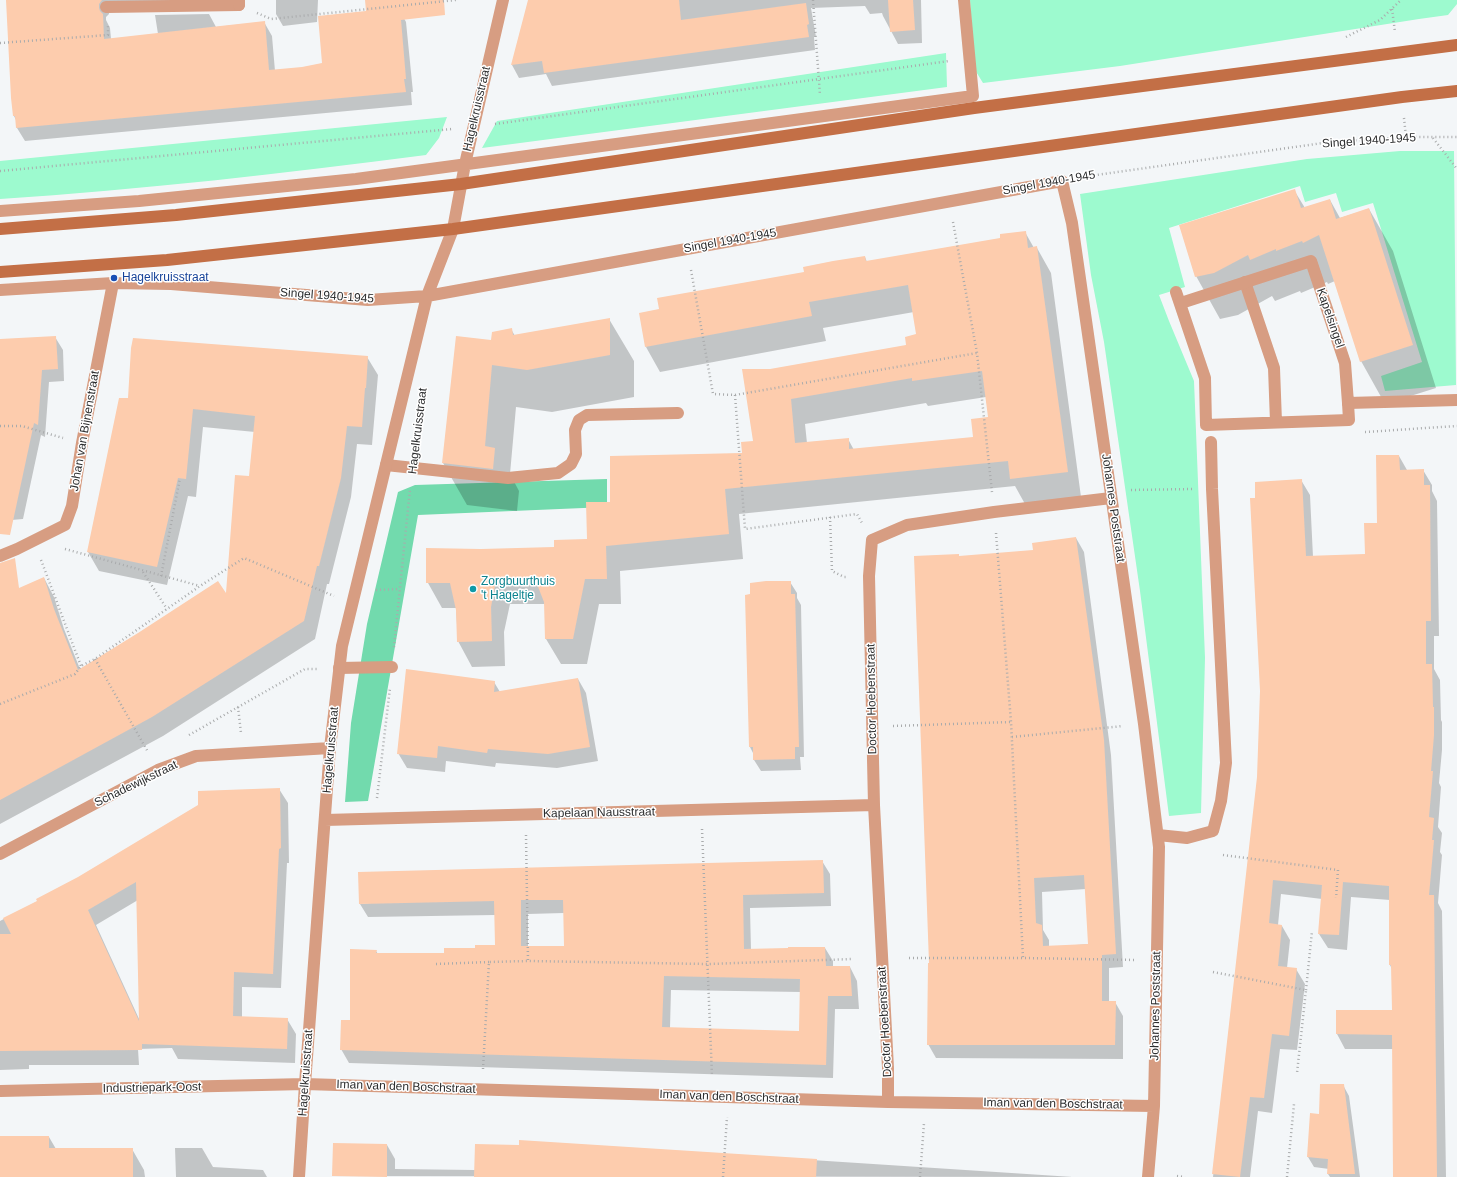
<!DOCTYPE html>
<html>
<head>
<meta charset="utf-8">
<style>
  body { margin:0 }
  canvas { display:block; background:#f3f6f8 }
</style>
</head>
<body>
<canvas width="1457" height="1177"></canvas>
<script>
const ctx = document.querySelector('canvas').getContext('2d');
ctx.lineJoin = 'round';
function fill(path, color) { ctx.fillStyle = color; ctx.fill(path, 'evenodd'); }
function strokePath(path, color, width, dash) { ctx.strokeStyle = color; ctx.lineWidth = width; ctx.lineCap = dash ? 'butt' : 'round'; ctx.setLineDash(dash || []); ctx.stroke(path); }
function write(font, color, halo, rows, align = 'center') {
  ctx.font = font + ' Arial,sans-serif'; ctx.lineWidth = 3; ctx.setLineDash([]); ctx.textBaseline = 'middle'; ctx.strokeStyle = halo; ctx.fillStyle = color; for (const [text, x, y, turn = 0] of rows) {
    ctx.save(); ctx.translate(x, y); ctx.rotate((+turn || 0) * Math.PI / 180); ctx.textAlign = isNaN(turn) ? turn : align; if (halo) ctx.strokeText(text, 0, 0); ctx.fillText(text, 0, 0); ctx.restore();
  }
}
fill(new Path2D(`
  M 970,0 L 1457,0 L 1457,4 L 1448,15 L 1419,19 L 1120,66 L 983,83 L 975,70 Z
  M 946,53 L 947,87 L 482,148 L 497,121 Z
  M 447,117 L 439,138 L 426,155 C 285,173 142,190 0,199 L 0,161 Z
  M 1400,151 L 1454,151 L 1456,385 L 1385,391 L 1381,376 L 1422,362 L 1373,203 L 1342,212 L 1336,193 L 1305,202 L 1300,186 L 1169,228 L 1185,287 L 1159,295 L 1169,321 L 1194,381 L 1205,658 L 1201,813 L 1169,816 L 1140,591 L 1104,342 L 1091,275 L 1080,194 L 1307,159 Z`), '#9dfacf');
fill(new Path2D(`
  M 607,479 L 607,507 L 418,515 L 368,801 L 345,802 L 351,723 L 367,624 L 398,492 L 415,485 Z`), '#72daad');
fill(new Path2D(`
  M 7,0 L 216,0 L 109,5 L 109,14 L 106,17 L 106,20 L 110,28 L 111,39 L 158,34 L 155,15 L 209,14 L 216,27 L 264,22 L 272,36 L 275,71 L 302,68 L 323,64 L 399,9 L 406,22 L 413,92 L 411,92 L 412,105 L 25,141 L 17,128 L 16,120 L 14,116 Z
  M 276,0 L 318,0 L 317,22 L 283,26 L 276,14 Z
  M 534,0 L 921,0 L 922,43 L 898,44 L 883,16 L 882,13 L 870,14 L 865,6 L 811,8 L 816,37 L 814,37 L 815,50 L 552,86 L 546,74 L 519,78 L 512,65 L 521,29 Z
  M 1294,190 L 1305,208 L 1330,200 L 1340,218 L 1369,209 L 1393,251 L 1436,388 L 1385,404 L 1361,361 L 1335,281 L 1328,284 L 1327,282 L 1301,293 L 1300,291 L 1275,301 L 1272,296 L 1238,315 L 1220,319 L 1196,276 Z
  M 1025,232 L 1034,248 L 1037,248 L 1051,273 L 1081,497 L 1025,504 L 1015,486 L 739,514 L 743,559 L 620,571 L 621,604 L 599,604 L 587,664 L 561,664 L 546,639 L 545,604 L 510,604 L 504,632 L 505,666 L 472,667 L 458,641 L 456,608 L 442,608 L 428,583 L 481,550 L 555,548 L 588,540 L 611,503 L 743,454 L 754,442 L 770,370 L 907,346 L 918,335 L 914,312 L 823,328 L 826,341 L 660,372 L 646,347 L 660,310 L 865,257 L 867,262 L 1001,239 ZM 986,397 L 989,418 L 974,438 L 854,450 L 848,439 L 807,443 L 805,424 L 926,403 L 928,406 Z
  M 609,319 L 634,361 L 634,397 L 552,412 L 516,407 L 510,474 L 519,491 L 517,511 L 467,505 L 443,463 L 457,337 L 492,341 L 511,329 L 515,336 Z
  M 55,337 L 63,350 L 64,381 L 49,382 L 45,437 L 41,435 L 23,519 L 0,521 L 0,340 Z
  M 367,357 L 378,375 L 372,445 L 357,444 L 351,497 L 329,584 L 327,584 L 315,639 L 163,736 L 0,824 L 0,591 L 18,587 L 20,589 L 44,578 L 54,597 L 64,629 L 80,669 L 226,596 L 250,477 L 255,432 L 203,427 L 196,497 L 188,496 L 167,585 L 99,571 L 88,552 L 120,399 L 129,399 Z
  M 1399,456 L 1407,470 L 1423,470 L 1432,485 L 1432,491 L 1437,501 L 1439,636 L 1434,636 L 1434,669 L 1440,680 L 1441,720 L 1442,722 L 1442,750 L 1439,783 L 1441,787 L 1438,827 L 1442,833 L 1440,852 L 1442,855 L 1438,903 L 1442,911 L 1446,1177 L 1393,1177 L 1393,1157 L 1394,1157 L 1394,1049 L 1345,1049 L 1337,1034 L 1393,1011 L 1392,969 L 1390,965 L 1390,900 L 1351,897 L 1347,950 L 1328,948 L 1319,934 L 1322,899 L 1281,894 L 1278,925 L 1282,926 L 1290,940 L 1287,968 L 1296,969 L 1305,984 L 1297,1050 L 1280,1049 L 1272,1113 L 1258,1111 L 1250,1177 L 1213,1177 L 1258,777 L 1261,691 L 1256,499 L 1301,480 L 1310,495 L 1313,557 L 1366,555 L 1378,524 Z
  M 1076,538 L 1084,552 L 1111,755 L 1123,967 L 1109,968 L 1109,1002 L 1115,1002 L 1123,1016 L 1123,1059 L 936,1058 L 928,1044 L 959,557 L 1034,551 ZM 1086,889 L 1089,944 L 1049,947 L 1049,940 L 1043,930 L 1042,892 Z
  M 790,582 L 797,593 L 797,598 L 801,605 L 804,757 L 800,757 L 801,770 L 761,771 L 754,760 L 754,755 L 750,747 L 746,596 Z
  M 578,679 L 586,693 L 598,761 L 557,768 L 496,763 L 495,767 L 446,761 L 445,772 L 407,768 L 398,753 L 494,682 L 500,692 Z
  M 279,789 L 288,803 L 289,863 L 287,863 L 281,988 L 242,987 L 242,1017 L 287,1019 L 296,1034 L 295,1063 L 178,1059 L 172,1048 L 138,1049 L 139,1065 L 29,1065 L 29,1069 L 0,1070 L 0,921 L 38,901 ZM 138,900 L 140,1021 L 96,925 Z
  M 822,861 L 830,874 L 831,906 L 750,908 L 751,950 L 825,948 L 833,961 L 833,967 L 850,967 L 857,981 L 859,1009 L 835,1009 L 833,1078 L 349,1063 L 341,1049 L 376,951 L 378,954 L 445,954 L 496,946 L 495,915 L 368,917 L 360,904 ZM 564,913 L 565,947 L 528,947 L 528,914 ZM 671,990 L 801,992 L 800,1032 L 670,1028 Z
  M 1343,1085 L 1349,1096 L 1360,1177 L 1330,1177 L 1328,1174 L 1329,1169 L 1314,1167 L 1308,1157 L 1320,1115 Z
  M 0,1137 L 49,1137 L 56,1149 L 132,1149 L 144,1170 L 145,1177 L 0,1177 Z
  M 520,1141 L 1073,1177 L 333,1176 L 334,1144 L 387,1145 L 395,1159 L 395,1169 L 475,1170 L 520,1146 Z
  M 175,1148 L 202,1148 L 213,1167 L 263,1170 L 267,1177 L 176,1177 Z`), '#0003');
fill(new Path2D(`
  M 6,0 L 102,0 L 99,4 L 99,8 L 100,11 L 103,14 L 104,39 L 265,21 L 269,70 L 302,67 L 322,63 L 318,16 L 366,11 L 365,0 L 444,0 L 445,15 L 401,20 L 406,79 L 404,79 L 406,92 L 16,128 L 15,116 L 13,116 L 11,98 Z
  M 528,0 L 679,0 L 681,20 L 806,3 L 809,24 L 807,25 L 809,37 L 544,73 L 542,61 L 511,65 Z
  M 888,0 L 913,0 L 915,30 L 890,32 Z
  M 1295,189 L 1301,208 L 1330,199 L 1336,219 L 1369,208 L 1413,345 L 1360,362 L 1319,235 L 1303,243 L 1302,241 L 1276,251 L 1276,249 L 1250,260 L 1248,255 L 1214,273 L 1195,277 L 1179,225 Z
  M 1026,231 L 1028,248 L 1037,246 L 1068,472 L 1010,479 L 1008,461 L 725,489 L 729,534 L 606,546 L 607,579 L 585,579 L 573,639 L 545,639 L 544,602 L 535,579 L 496,580 L 491,607 L 492,641 L 457,642 L 456,610 L 450,583 L 426,583 L 426,548 L 481,549 L 554,547 L 554,540 L 587,539 L 586,502 L 610,502 L 610,456 L 742,453 L 741,442 L 753,441 L 742,369 L 770,369 L 906,345 L 905,337 L 916,334 L 908,285 L 809,302 L 812,316 L 645,347 L 639,313 L 659,309 L 657,298 L 804,272 L 803,267 L 833,261 L 865,256 L 866,261 L 1000,238 L 1000,234 ZM 982,371 L 988,417 L 971,419 L 973,437 L 849,449 L 849,438 L 795,443 L 791,399 L 912,378 L 912,381 Z
  M 610,318 L 610,355 L 527,370 L 492,365 L 485,446 L 495,448 L 493,469 L 442,463 L 456,336 L 491,340 L 492,332 L 512,328 L 513,335 Z
  M 56,336 L 58,369 L 42,370 L 38,425 L 34,423 L 10,535 L 0,534 L 0,339 Z
  M 133,338 L 368,356 L 366,388 L 365,388 L 362,427 L 347,426 L 341,478 L 319,566 L 317,566 L 304,621 L 152,717 L 0,800 L 0,563 L 15,558 L 19,588 L 44,577 L 54,609 L 78,670 L 138,633 L 218,581 L 226,593 L 235,475 L 249,476 L 255,416 L 193,409 L 186,479 L 178,478 L 157,567 L 87,552 L 119,398 L 128,398 L 131,348 Z
  M 1376,455 L 1399,455 L 1400,470 L 1424,469 L 1424,485 L 1430,485 L 1431,621 L 1426,621 L 1426,664 L 1432,664 L 1433,707 L 1434,707 L 1434,735 L 1431,771 L 1433,771 L 1429,817 L 1434,818 L 1432,840 L 1434,840 L 1429,895 L 1434,895 L 1437,1177 L 1393,1177 L 1392,1035 L 1336,1034 L 1336,1010 L 1392,1010 L 1391,965 L 1389,965 L 1389,886 L 1343,882 L 1339,935 L 1318,934 L 1322,885 L 1273,880 L 1269,923 L 1282,925 L 1278,966 L 1297,968 L 1289,1036 L 1272,1034 L 1264,1098 L 1250,1097 L 1240,1177 L 1212,1174 L 1257,777 L 1260,691 L 1250,498 L 1255,498 L 1255,482 L 1302,479 L 1306,556 L 1365,554 L 1364,523 L 1377,523 Z
  M 1076,537 L 1104,740 L 1116,954 L 1102,955 L 1102,1001 L 1116,1001 L 1115,1045 L 927,1045 L 928,963 L 929,963 L 914,556 L 959,554 L 959,556 L 1033,550 L 1032,543 ZM 1084,875 L 1088,944 L 1043,946 L 1042,925 L 1036,923 L 1034,878 Z
  M 766,581 L 791,581 L 791,594 L 795,594 L 799,747 L 795,747 L 795,759 L 753,760 L 753,747 L 749,747 L 745,595 L 750,594 L 750,583 Z
  M 406,669 L 495,681 L 494,692 L 578,678 L 590,747 L 548,754 L 488,749 L 487,753 L 438,746 L 437,758 L 397,754 Z
  M 280,788 L 281,848 L 279,849 L 273,974 L 234,972 L 233,1016 L 288,1018 L 287,1049 L 142,1044 L 142,1050 L 0,1051 L 0,934 L 11,934 L 3,918 L 37,901 L 36,899 L 78,877 L 198,805 L 198,791 ZM 136,882 L 139,1021 L 88,910 Z
  M 823,860 L 824,893 L 743,895 L 744,949 L 788,948 L 788,947 L 825,947 L 826,966 L 850,966 L 852,996 L 828,996 L 826,1065 L 340,1050 L 341,1020 L 350,1020 L 350,949 L 377,950 L 376,953 L 444,953 L 444,948 L 475,948 L 475,945 L 495,945 L 494,901 L 359,904 L 358,872 ZM 521,900 L 563,900 L 564,946 L 521,946 ZM 664,976 L 800,979 L 799,1031 L 662,1027 Z
  M 1320,1084 L 1344,1084 L 1355,1174 L 1327,1174 L 1328,1159 L 1307,1157 L 1310,1113 L 1319,1114 Z
  M 0,1136 L 49,1136 L 49,1148 L 133,1148 L 133,1177 L 0,1177 Z
  M 519,1140 L 817,1159 L 816,1177 L 474,1177 L 475,1144 L 519,1145 Z
  M 333,1143 L 387,1144 L 387,1177 L 332,1176 Z`), '#fdccad');
strokePath(new Path2D(`
  M 813,0 L 820,95
  M 1392,9 L 1395,32
  M 257,13 L 271,19 L 456,0
  M 1346,37 L 1380,20 L 1401,0
  M 0,43 L 108,35 L 108,26
  M 1404,118 L 1406,137
  M 495,124 L 949,61
  M 1433,138 L 1457,169
  M 0,171 L 452,129
  M 1082,177 L 1330,142 L 1406,137 L 1457,137
  M 953,222 L 977,353 L 992,492
  M 691,270 L 713,394 L 735,395 L 977,353
  M 735,395 L 745,529 L 857,514 L 862,523
  M 0,426 L 22,426 L 63,438
  M 1365,432 L 1457,426
  M 415,448 L 417,433
  M 1131,490 L 1192,489
  M 830,517 L 832,571 L 844,577 L 848,577
  M 996,533 L 1011,722 L 1023,958
  M 65,549 L 200,586
  M 41,560 L 81,666
  M 143,572 L 167,609
  M 161,576 L 180,478
  M 376,590 L 400,589
  M 394,647 L 410,489
  M 95,659 L 148,752
  M 0,704 L 75,674 L 81,666 L 95,659 L 200,586 L 244,558 L 334,596
  M 238,707 L 241,733
  M 893,726 L 1011,722
  M 189,735 L 305,669 L 319,669
  M 1012,737 L 1123,726
  M 377,798 L 390,688
  M 702,829 L 712,1076
  M 526,835 L 528,961
  M 1223,855 L 1338,870 L 1336,898
  M 909,958 L 1023,958 L 1137,960
  M 436,964 L 489,962
  M 1213,972 L 1306,990 L 1297,1073
  M 1306,990 L 1312,931
  M 483,1069 L 489,962 L 528,961 L 708,964 L 853,959
  M 1177,1176 L 1185,1177
  M 723,1177 L 727,1117
  M 920,1177 L 924,1123
  M 1287,1177 L 1294,1104`), '#a9abac', 2.5, [1, 3]);
strokePath(new Path2D(`
  M 106,7 L 239,5
  M 1245,282 L 1274,368 L 1276,422
  M 1176,292 L 1205,378 L 1206,425 L 1349,420 L 1348,403
  M 386,465 L 508,478 L 558,473 L 571,464 L 576,454 L 575,430 L 579,420 L 587,415 L 678,413
  M 339,668 L 392,667`), '#d79d82', 12);
strokePath(new Path2D(`
  M 239,0 L 239,5
  M 0,211 L 139,201 L 356,179 L 973,96 L 964,0
  M 0,290 L 113,283 L 171,284 L 368,300 L 427,296 L 1062,181 L 1072,223 L 1144,724 L 1159,847 L 1154,1106 L 1148,1177
  M 1181,303 L 1311,261 L 1345,363 L 1348,403 L 1457,400
  M 0,556 L 17,549 L 65,525 L 72,506 L 82,443 L 113,283
  M 325,820 L 874,805
  M 1158,835 L 1187,838 L 1213,831 L 1221,801 L 1226,763 L 1212,489 L 1211,442
  M 0,854 L 158,770 L 196,756 L 330,748
  M 0,1091 L 305,1084 L 888,1102 L 1154,1106
  M 888,1102 L 888,1068 L 874,805 L 869,576 L 872,540 L 907,525 L 994,512 L 1111,498
  M 299,1177 L 305,1084 L 330,748 L 342,646 L 427,296 L 453,229 L 465,164 L 503,0`), '#d79d82', 12);
strokePath(new Path2D(`
  M 0,229 L 176,215 L 461,184 L 974,108 L 1457,45
  M 0,272 L 167,260 L 453,229 L 1402,97 L 1457,91`), '#c36f46', 12);
for (const [x, y, r, color] of [
  [114,278,4,"#1a4fb4"],
  [473,589,4,"#0f9aa8"]
]) { const dot = new Path2D(); dot.arc(x, y, r, 0, 2 * Math.PI); ctx.fillStyle = color; ctx.fill(dot); strokePath(dot, '#fff', 1.5); }
write('12px', '#2d2e2f', '#fff', [
  ["Hagelkruisstraat",477,109,-77],
  ["Singel 1940-1945",1369,141,-4],
  ["Singel 1940-1945",1049,183,-10],
  ["Singel 1940-1945",730,241,-10],
  ["Singel 1940-1945",327,296,4],
  ["Kapelsingel",1330,318,71],
  ["Johan van Bijnenstraat",85,431,-80],
  ["Hagelkruisstraat",418,431,-83],
  ["Johannes Poststraat",1113,508,82],
  ["Doctor Hoebenstraat",872,699,-91],
  ["Hagelkruisstraat",331,750,-85],
  ["Schadewijkstraat",136,784,-26],
  ["Kapelaan Nausstraat",599,813,-1],
  ["Johannes Poststraat",1156,1006,-89],
  ["Doctor Hoebenstraat",885,1022,-93],
  ["Hagelkruisstraat",306,1073,-86],
  ["Iman van den Boschstraat",406,1087,2],
  ["Industriepark-Oost",152,1088,-1],
  ["Iman van den Boschstraat",729,1097,2],
  ["Iman van den Boschstraat",1053,1104,1]
]);
write('12px', '#164399', '#fff', [
  ["Hagelkruisstraat",122,278]
], 'left');
write('12px', '#0d838f', '#fff', [
  ["Zorgbuurthuis",481,582],
  ["'t Hageltje",481,596]
], 'left');
</script>
</body>
</html>
